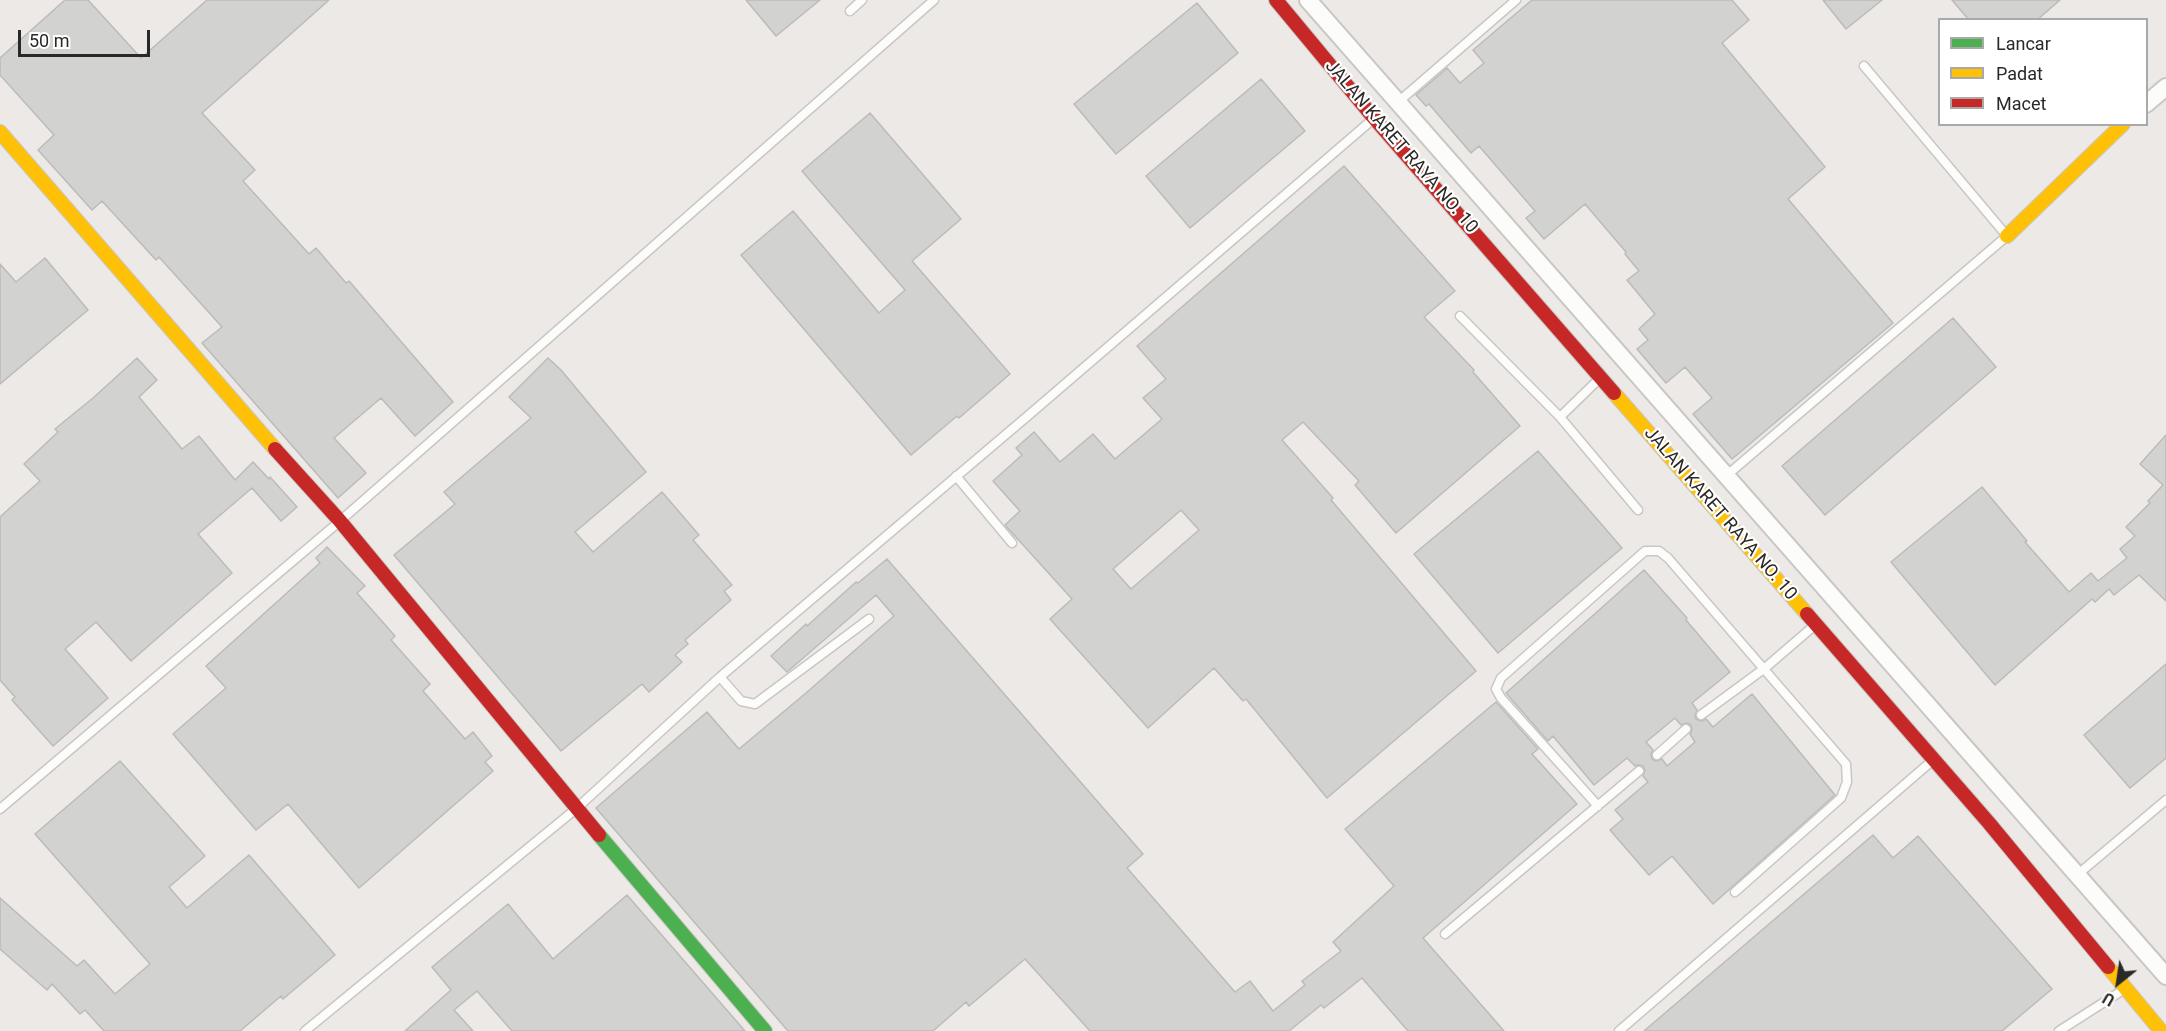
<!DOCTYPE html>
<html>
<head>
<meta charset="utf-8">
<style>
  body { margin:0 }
  #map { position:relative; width:2166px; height:1031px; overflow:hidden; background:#ece9e6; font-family:Roboto,sans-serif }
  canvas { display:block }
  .legend { position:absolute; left:1938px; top:18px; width:210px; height:108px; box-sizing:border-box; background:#fff; border:2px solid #aaa9a9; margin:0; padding:8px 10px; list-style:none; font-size:18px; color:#2b2927 }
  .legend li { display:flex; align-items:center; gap:12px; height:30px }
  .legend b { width:30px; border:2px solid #aaa9a9 }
  .north { position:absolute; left:2088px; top:953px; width:60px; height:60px; -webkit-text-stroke:4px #fff; paint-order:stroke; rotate:210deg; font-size:16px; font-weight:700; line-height:24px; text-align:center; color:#2b2927 }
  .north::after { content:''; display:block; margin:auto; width:21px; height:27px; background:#2b2927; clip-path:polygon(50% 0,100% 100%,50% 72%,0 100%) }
  .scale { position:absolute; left:18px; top:30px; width:132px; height:27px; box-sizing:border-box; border:3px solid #2b2927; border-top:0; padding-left:8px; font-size:18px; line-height:21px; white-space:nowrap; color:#2b2927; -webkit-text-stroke:4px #fff; paint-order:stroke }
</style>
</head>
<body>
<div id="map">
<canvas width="2166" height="1031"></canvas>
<ul class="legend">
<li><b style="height:8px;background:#4caf50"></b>Lancar</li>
<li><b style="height:8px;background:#ffc107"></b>Padat</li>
<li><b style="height:8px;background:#c62828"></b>Macet</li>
</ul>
<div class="north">U</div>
<div class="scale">50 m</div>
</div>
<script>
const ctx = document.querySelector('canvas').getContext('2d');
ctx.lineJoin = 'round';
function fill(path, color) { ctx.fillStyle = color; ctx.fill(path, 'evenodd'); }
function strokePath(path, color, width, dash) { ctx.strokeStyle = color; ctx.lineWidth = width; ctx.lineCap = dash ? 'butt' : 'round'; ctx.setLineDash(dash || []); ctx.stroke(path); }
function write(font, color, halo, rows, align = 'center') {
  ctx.font = font + ' Roboto,sans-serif'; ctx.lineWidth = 4.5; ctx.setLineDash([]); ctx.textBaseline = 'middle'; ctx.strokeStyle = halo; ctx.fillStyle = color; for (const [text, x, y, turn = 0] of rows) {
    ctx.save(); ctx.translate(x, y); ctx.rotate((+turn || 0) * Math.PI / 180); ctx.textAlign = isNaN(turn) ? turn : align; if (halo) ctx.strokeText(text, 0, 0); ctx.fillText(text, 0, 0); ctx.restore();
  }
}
const building = new Path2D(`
  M 65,0 L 88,0 L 141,58 L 207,0 L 329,0 L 202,113 L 255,170 L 243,181 L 309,254 L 316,248 L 346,283 L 349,281 L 453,402 L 415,436 L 381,398 L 334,438 L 366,473 L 338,498 L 202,343 L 222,327 L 159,257 L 156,260 L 102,201 L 92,210 L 38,150 L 54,135 L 0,75 L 0,58 Z
  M 746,0 L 820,0 L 776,36 Z
  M 1532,0 L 1732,0 L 1749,20 L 1722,43 L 1825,167 L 1788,199 L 1893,323 L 1732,459 L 1693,414 L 1712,398 L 1685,367 L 1666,383 L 1637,349 L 1648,340 L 1639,329 L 1655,314 L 1627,280 L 1639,271 L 1625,254 L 1626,252 L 1585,204 L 1544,239 L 1526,218 L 1535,211 L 1479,146 L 1471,153 L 1429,104 L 1426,106 L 1416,95 L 1447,68 L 1460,83 L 1484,63 L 1473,50 Z
  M 1823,0 L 1882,0 L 1846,29 Z
  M 1952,0 L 2060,0 L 2037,20 L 1969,20 Z
  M 1197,3 L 1238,53 L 1116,154 L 1074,104 Z
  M 1261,79 L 1305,131 L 1190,228 L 1146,176 Z
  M 870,113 L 961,219 L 912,261 L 1010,374 L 959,418 L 957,416 L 911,455 L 741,255 L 793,211 L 879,313 L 905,290 L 802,171 Z
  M 1344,166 L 1455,291 L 1424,317 L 1474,370 L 1473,372 L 1520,426 L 1396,533 L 1355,485 L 1359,481 L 1303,422 L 1282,440 L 1333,498 L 1331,500 L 1476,671 L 1327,798 L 1246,699 L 1243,701 L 1214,668 L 1148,728 L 1050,619 L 1072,599 L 1005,525 L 1020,511 L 993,481 L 1022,455 L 1016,448 L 1034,432 L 1060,462 L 1093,434 L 1115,459 L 1162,419 L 1143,398 L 1166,379 L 1137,346 ZM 1181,510 L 1199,530 L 1131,589 L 1113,569 Z
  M 45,258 L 88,310 L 0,384 L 0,264 L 16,282 Z
  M 1953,318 L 1996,367 L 1825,515 L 1782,466 Z
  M 137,358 L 157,380 L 139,397 L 182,449 L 199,436 L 235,480 L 253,462 L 269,479 L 270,477 L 297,507 L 281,521 L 252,488 L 198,534 L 232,573 L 131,661 L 96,622 L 65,649 L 108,698 L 53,746 L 12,700 L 15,697 L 0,680 L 0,517 L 40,481 L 24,464 L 58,432 L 55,429 L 93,398 Z
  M 548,358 L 561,370 L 646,472 L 575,532 L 593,552 L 662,492 L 699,535 L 693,540 L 732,585 L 724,591 L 731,600 L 685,640 L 688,644 L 675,655 L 682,662 L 649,692 L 642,684 L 561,751 L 394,555 L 455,504 L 444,492 L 531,418 L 509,397 Z
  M 2166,435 L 2166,601 L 2139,575 L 2114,595 L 2109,589 L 2095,602 L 2092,599 L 1995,685 L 1891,562 L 1982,487 L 2027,541 L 2025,542 L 2069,592 L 2091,573 L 2098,581 L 2127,558 L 2120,549 L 2135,536 L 2126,527 L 2150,503 L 2148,501 L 2163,485 L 2140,464 Z
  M 1538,451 L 1622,548 L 1498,653 L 1414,554 Z
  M 327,547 L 365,586 L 357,593 L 395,636 L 391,640 L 430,684 L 423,691 L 465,739 L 473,732 L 492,756 L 485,762 L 493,771 L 359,888 L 288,804 L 256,830 L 173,734 L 226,688 L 206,666 L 320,563 L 316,558 Z
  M 887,559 L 1143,854 L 1127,868 L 1235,992 L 1250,981 L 1273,1011 L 1305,985 L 1302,981 L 1341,951 L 1333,942 L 1394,886 L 1345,829 L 1496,702 L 1538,749 L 1532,754 L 1577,804 L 1423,938 L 1504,1031 L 1408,1031 L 1362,978 L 1324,1008 L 1321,1005 L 1289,1031 L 1090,1031 L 1025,959 L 969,1006 L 966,1002 L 933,1031 L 788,1031 L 596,808 L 707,712 L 739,749 L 806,693 L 894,616 L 876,595 L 787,672 L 771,656 L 806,624 L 807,626 L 856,582 L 858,583 Z
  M 1644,570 L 1687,618 L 1686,620 L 1730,672 L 1692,703 L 1697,710 L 1695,715 L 1696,719 L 1701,721 L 1706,719 L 1713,727 L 1752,694 L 1835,795 L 1713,904 L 1672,856 L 1649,875 L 1610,830 L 1623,819 L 1615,810 L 1648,782 L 1643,776 L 1645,770 L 1643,766 L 1638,765 L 1635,766 L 1627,758 L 1594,785 L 1553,736 L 1548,741 L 1506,693 ZM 1675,718 L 1681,725 L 1687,723 L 1691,725 L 1692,730 L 1690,734 L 1695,742 L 1667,766 L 1662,759 L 1656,761 L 1652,759 L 1651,754 L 1653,750 L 1646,742 Z
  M 2166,664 L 2166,758 L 2130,788 L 2084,735 Z
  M 120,761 L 205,856 L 169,887 L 187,908 L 249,855 L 335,955 L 283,999 L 281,996 L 240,1031 L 104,1031 L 85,1010 L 80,1014 L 52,984 L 47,990 L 0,949 L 0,898 L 77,966 L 84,960 L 115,994 L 150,964 L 35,834 Z
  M 1873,835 L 1893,858 L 1918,836 L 2052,989 L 2002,1031 L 1644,1031 Z
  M 627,895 L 745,1031 L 512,1031 L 477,991 L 454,1010 L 473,1031 L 405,1031 L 451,990 L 432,967 L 508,904 L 553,959 Z`);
fill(building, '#d2d3d1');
strokePath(building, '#bbbbb9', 1.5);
const lane = new Path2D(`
  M 850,11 L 862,0
  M 1397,103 L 1516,0
  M 1460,316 L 1560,417 L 1598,380
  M 1560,417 L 1638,510
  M 956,476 L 1012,543
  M 1726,476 L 2007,236 L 1864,66
  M 720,677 L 741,701 L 755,704 L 869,619
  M 1701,715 L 1765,668 L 1815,625
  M 1657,755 L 1686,729
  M 1598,806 L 1501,698 L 1496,689 L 1501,678 L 1645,551 L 1659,551 L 1668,558 L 1846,764 L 1847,782 L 1841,798 L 1735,892
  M 0,809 L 340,521 L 934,0
  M 2077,875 L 2166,800
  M 1445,934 L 1639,771
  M 305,1031 L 577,808 L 720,677 L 1030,414 L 1372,120
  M 1619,1031 L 1933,760
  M 2059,1031 L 2123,990`);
const street = new Path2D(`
  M 1308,0 L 2166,976
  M 2146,104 L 2166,87`);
const fast = new Path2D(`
  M 599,835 L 765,1031`);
const slow = new Path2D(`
  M 0,132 L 275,449
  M 2007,236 L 2123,124
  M 1614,393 L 1807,614
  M 2108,967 L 2161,1031`);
const jam = new Path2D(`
  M 1276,0 L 1374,118 L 1614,393
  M 275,449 L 340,521 L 599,835
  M 1807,614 L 1989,823 L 2108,967`);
strokePath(lane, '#c9c7c4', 11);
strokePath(street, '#c9c7c4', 20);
strokePath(fast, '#c9c7c4', 16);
strokePath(slow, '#c9c7c4', 16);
strokePath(jam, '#c9c7c4', 16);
strokePath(lane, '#fcfcfb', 8);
strokePath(street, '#fcfcfb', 16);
strokePath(fast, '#4caf50', 14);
strokePath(slow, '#ffc107', 14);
strokePath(jam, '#c62828', 14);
write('18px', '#2b2927', '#fff', [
  ["JALAN KARET RAYA NO. 10",1401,147,49],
  ["JALAN KARET RAYA NO. 10",1720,514,49]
]);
</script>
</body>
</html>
